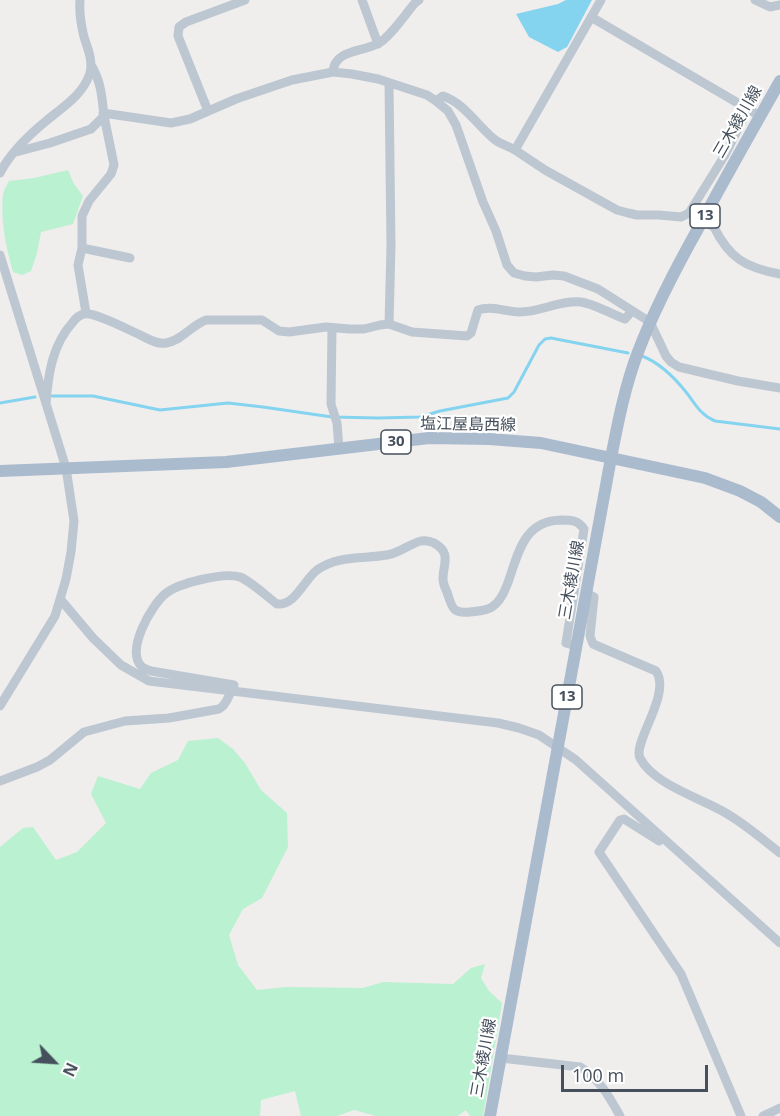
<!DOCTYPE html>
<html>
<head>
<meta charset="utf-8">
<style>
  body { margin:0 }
  #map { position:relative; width:780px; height:1116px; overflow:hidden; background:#f0eded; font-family:"Open Sans",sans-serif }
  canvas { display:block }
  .north { position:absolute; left:24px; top:1032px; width:60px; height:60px; -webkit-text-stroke:4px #fff; paint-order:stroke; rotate:115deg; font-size:16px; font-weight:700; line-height:24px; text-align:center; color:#45505c }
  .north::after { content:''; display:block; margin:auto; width:21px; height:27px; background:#45505c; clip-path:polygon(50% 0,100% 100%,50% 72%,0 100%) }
  .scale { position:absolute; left:561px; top:1065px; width:147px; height:27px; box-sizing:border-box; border:3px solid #45505c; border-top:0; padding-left:8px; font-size:18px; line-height:21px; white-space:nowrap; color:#45505c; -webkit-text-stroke:4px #fff; paint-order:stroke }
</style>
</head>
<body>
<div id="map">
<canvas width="780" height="1116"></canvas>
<div class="north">N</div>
<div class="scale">100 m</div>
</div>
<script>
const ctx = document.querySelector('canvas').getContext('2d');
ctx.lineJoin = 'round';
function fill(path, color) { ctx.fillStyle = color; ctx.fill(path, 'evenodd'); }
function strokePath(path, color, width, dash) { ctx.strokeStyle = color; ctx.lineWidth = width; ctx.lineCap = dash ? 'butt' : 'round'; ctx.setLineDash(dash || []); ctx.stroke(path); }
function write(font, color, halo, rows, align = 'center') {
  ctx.font = font + ' "Open Sans","Noto Sans JP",sans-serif'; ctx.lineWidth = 4.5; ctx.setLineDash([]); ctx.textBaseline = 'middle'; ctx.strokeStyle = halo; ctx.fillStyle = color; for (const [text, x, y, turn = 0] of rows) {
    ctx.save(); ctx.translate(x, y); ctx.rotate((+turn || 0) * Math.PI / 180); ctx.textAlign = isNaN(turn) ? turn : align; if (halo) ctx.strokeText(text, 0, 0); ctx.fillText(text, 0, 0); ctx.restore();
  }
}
fill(new Path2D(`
  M 68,170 L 74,184 L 83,196 L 73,224 L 41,232 L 37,253 L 31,271 L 22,275 L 13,272 C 6,248 0,219 3,194 C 4,190 7,185 9,181 L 34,178 Z
  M 218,738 L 233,749 L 245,763 L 261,790 L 287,813 L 288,847 L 262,898 L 243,909 L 229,935 L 238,965 L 257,990 L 286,987 L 363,988 L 383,982 L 453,984 L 471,968 L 485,964 L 481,978 L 489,991 L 502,1003 L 483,1116 L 470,1116 L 466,1110 L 458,1116 L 376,1116 L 354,1110 L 337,1116 L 301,1116 L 295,1091 L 261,1100 L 260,1116 L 0,1116 L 0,847 L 23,828 L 33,827 L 56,860 L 77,852 L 106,823 L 91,794 L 98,776 L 140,789 L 151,773 L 178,760 L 188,741 Z`), '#b9f1d1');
fill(new Path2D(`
  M 566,0 L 592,0 L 567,47 L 558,52 L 529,37 L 516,14 L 558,4 Z`), '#84d4f0');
strokePath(new Path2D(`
  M 642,356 C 660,363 674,377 686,392 C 695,403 700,415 715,421 L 780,429
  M 52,396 L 93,396 L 160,410 L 228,403 L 263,407 L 332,417 L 378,418 L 420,417 L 440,411 L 508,398 L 514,392 L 539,345 L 545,339 L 551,338 L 628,353
  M 0,403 L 35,397`), '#84d4f0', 3);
strokePath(new Path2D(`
  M 362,0 L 378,44
  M 755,0 L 770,7 L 780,5
  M 591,17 L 760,116
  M 333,72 C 334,50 362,52 377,44 C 389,39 406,13 415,3 L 419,0
  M 389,83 L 391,246 L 389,324
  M 436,101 L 443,96 C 464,103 477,125 494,139 C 500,144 508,146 515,150 L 601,0
  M 208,111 L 178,36 L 179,27 L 186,22 L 245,0
  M 103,113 L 171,123 L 190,119 L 236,99 L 292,80 L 333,72 L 352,74 L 378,79 L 427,95 L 436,101 L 448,111 L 456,125 L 483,202 L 496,231 L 507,265 L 514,273 L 525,276 L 536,277 L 553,275 L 564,276 L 598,289 L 650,322 L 666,356 L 671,362 L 679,367 L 738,381 L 780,388
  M 515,150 L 545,170 L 617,210 L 628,213 L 637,215 L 659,215 L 681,217 L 689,213 L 725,155 L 748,109
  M 16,152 L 50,143 L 91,129 L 104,116 C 102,97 101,81 91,65
  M 0,173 C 10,153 29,135 46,121 C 63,107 83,95 90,73 C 93,61 88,49 84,37 C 81,25 79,13 80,0
  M 714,227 C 729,258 746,268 780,274
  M 82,248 L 130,258
  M 0,255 L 66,468 L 74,521 L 71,552 L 66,579 L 55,616 L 0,706
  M 86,313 L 78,265 L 82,248 L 82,216 L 89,201 L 111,174 L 114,165 L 104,116
  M 332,328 L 331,404 L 337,423 L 339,449
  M 46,404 C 48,375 52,345 73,322 C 76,318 79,315 84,314 C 94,312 125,328 136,333 C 145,337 156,345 166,343 C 181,341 192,325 206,320 L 262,320 L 279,331 L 289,332 L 326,327 L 349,329 L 364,329 L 380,325 L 389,324 L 412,332 L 467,336 L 471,333 L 478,310 C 491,305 506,312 520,312 C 540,312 560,300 581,302 C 594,304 612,314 625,319 L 632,311
  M 586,593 L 594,597 L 590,636 L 593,644 L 656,671 C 672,694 632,743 640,758 C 653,784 700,798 724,812 C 744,823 762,839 780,853
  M 61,600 L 93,638 L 121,665 L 149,681 L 498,723 L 519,728 L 539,735 L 576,760 L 780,943
  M 0,781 L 37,767 L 50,760 L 84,732 L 125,721 L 169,718 L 219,709 L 223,706 L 227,700 L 234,685 L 151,671 C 148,670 145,669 142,667 C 125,651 151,606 165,594 C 178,583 224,572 240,577 C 252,582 266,596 277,604 C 295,606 304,580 317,570 C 338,555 363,559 387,555 C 400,553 409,544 421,541 C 426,540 430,541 434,543 C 452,553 443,564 443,579 C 443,583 445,588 447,592 C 452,607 452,614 470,612 C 478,611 486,611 492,607 C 500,602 504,593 507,585 C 518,556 522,521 561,520 C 571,520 578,520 584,529 L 566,643 L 576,646
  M 659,841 L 624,819 L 620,820 L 599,852 L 681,974 L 741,1116
  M 501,1058 L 580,1067 C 599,1078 610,1098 620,1116
  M 763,1116 L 780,1108`), '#bdc7d1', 9);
strokePath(new Path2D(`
  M 0,471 L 226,462 L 429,438 L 489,439 L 541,443 L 705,478 L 740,491 L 761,502 L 780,517
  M 490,1116 L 611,458 C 618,422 625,386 638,352 C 655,307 677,266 700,225 C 726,176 753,129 780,81`), '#abbbce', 12);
strokePath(new Path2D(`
  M 689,213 L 714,227`), '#bdc7d1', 9);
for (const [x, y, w] of [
  [705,216,30],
  [396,442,30],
  [567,697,30]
]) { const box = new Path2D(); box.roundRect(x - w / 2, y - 12, w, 24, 4.5); ctx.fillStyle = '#fff'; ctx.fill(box); strokePath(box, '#45505c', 1.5); }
write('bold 15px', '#45505c', null, [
  ["13",705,216],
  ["30",396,442],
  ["13",567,697]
]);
write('16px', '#45505c', '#fff', [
  ["三木綾川線",738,122,-60],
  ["塩江屋島西線",468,425,1],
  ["三木綾川線",572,580,-80],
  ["三木綾川線",484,1058,-80]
]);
</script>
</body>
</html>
